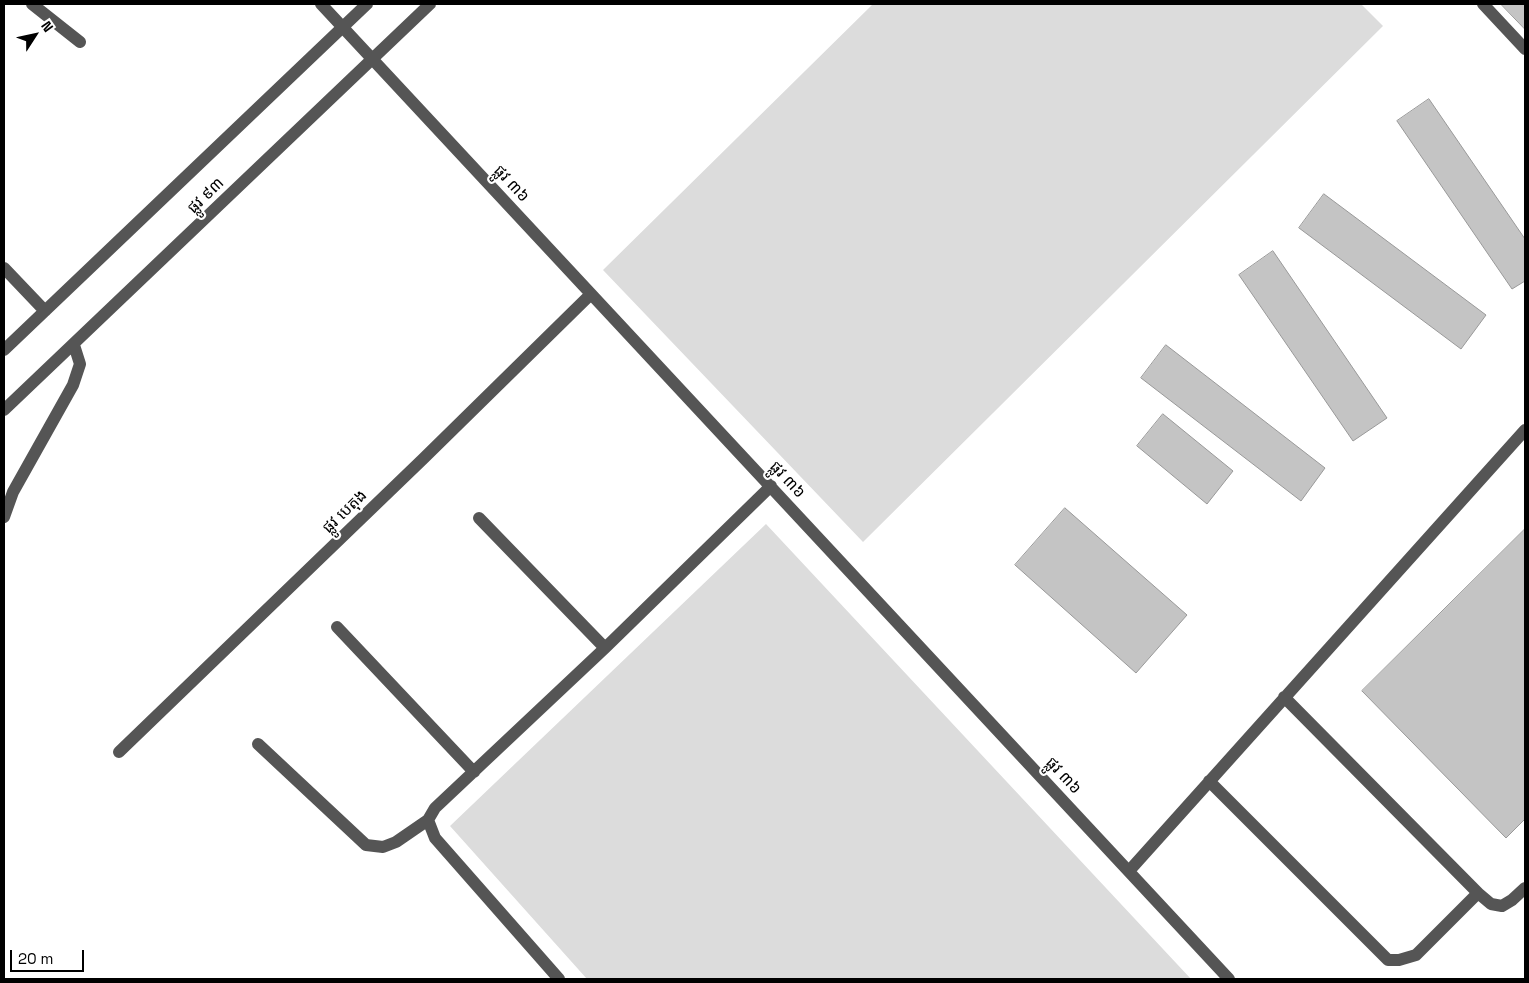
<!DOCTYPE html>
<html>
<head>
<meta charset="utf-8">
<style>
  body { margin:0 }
  #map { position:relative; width:1529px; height:983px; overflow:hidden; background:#fff; font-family:"Space Grotesk",sans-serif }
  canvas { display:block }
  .frame { position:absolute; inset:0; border:5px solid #000; pointer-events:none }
  .north { position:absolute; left:10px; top:10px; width:50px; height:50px; -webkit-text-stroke:4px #fff; paint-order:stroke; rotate:55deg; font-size:14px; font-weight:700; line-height:20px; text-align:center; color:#000 }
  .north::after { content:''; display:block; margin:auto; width:18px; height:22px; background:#000; clip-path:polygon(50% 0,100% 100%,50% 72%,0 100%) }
  .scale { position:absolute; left:10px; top:950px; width:74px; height:22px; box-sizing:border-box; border:2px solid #000; border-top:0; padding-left:6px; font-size:15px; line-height:18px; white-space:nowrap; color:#000; -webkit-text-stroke:4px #fff; paint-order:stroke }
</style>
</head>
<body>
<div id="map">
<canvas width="1529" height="983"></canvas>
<div class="frame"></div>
<div class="north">N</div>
<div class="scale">20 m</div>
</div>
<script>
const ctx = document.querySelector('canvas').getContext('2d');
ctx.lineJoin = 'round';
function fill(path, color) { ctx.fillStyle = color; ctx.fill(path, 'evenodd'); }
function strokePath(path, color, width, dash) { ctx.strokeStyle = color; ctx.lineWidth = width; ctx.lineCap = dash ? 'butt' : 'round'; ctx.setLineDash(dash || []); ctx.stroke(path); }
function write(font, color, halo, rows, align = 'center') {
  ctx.font = font + ' "Space Grotesk","Noto Sans Khmer",sans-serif'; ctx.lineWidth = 4.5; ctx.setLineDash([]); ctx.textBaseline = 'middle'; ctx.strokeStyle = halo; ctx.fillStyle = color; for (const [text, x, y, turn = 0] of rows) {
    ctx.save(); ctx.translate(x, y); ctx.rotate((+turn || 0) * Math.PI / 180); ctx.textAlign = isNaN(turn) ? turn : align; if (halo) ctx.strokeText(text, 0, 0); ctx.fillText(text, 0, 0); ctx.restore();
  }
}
fill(new Path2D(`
  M 873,4 L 1361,4 L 1383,26 L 863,542 L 603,270 Z
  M 766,524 L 1191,979 L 587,979 L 450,826 Z`), '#dcdcdc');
const building = new Path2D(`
  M 1501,4 L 1525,4 L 1525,29 Z
  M 1429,99 L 1525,239 L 1525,281 L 1512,289 L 1397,121 Z
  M 1324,194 L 1486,315 L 1461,349 L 1299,228 Z
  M 1273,251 L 1387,418 L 1353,441 L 1239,275 Z
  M 1166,345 L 1325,468 L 1301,501 L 1141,378 Z
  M 1163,414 L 1233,471 L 1207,504 L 1137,446 Z
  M 1065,508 L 1187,615 L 1136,673 L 1015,565 Z
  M 1525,529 L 1525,819 L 1506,838 L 1362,691 Z`);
fill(building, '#c4c4c4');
strokePath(building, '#999', 1);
strokePath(new Path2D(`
  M 32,4 L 80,42
  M 321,4 L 1229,979
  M 1483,4 L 1525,49
  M 4,268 L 45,311
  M 4,350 L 367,4
  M 4,410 L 430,4
  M 4,517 L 13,492 L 73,385 L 80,364 L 74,345
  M 479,518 L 605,648
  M 337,627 L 474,772
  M 1284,697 L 1478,893
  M 258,744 L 366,845 L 383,847 L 396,842 L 428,820
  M 119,752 L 424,458 L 591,294
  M 1209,781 L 1388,960 L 1399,960 L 1416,955 L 1478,893 L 1491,904 L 1502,906 L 1512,900 L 1525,888
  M 1129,871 L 1525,430
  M 559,979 L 435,838 L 428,820 L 435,808 L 605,648 L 771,486`), '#555', 12);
write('16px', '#000', '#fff', [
  ["ផ្លូវ ៣៦",511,184,47],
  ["ផ្លូវ ៩៣",206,196,-44],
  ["ផ្លូវ ៣៦",787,480,47],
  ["ផ្លូវ បេតុង",345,512,-44],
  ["ផ្លូវ ៣៦",1063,776,47]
]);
</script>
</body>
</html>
